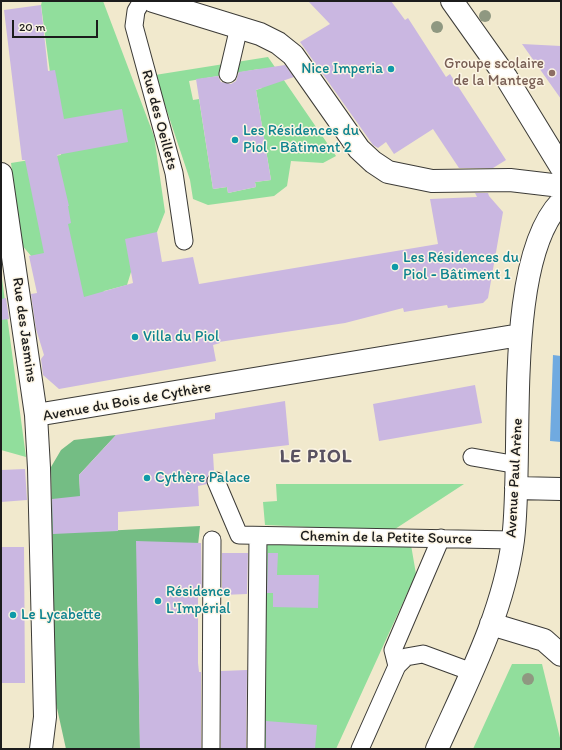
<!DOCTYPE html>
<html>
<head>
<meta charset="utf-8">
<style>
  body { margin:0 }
  #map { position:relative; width:562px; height:750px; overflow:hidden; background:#f1e9cd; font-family:Itim,sans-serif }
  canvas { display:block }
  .frame { position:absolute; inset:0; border:2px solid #1c1c1c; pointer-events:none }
  .scale { position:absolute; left:12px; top:20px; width:86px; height:18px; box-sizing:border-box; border:2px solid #1c1c1c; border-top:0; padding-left:5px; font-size:12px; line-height:14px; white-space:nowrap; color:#1c1c1c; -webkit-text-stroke:3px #fcf5e5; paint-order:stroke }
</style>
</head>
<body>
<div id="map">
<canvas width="562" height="750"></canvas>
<div class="frame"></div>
<div class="scale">20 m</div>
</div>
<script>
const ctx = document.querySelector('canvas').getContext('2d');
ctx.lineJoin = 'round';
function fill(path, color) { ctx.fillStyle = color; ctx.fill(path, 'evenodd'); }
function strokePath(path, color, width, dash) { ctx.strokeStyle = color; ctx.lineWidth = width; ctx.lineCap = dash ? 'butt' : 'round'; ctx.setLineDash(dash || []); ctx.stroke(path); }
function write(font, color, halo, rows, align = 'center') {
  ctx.font = font + ' Itim,sans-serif'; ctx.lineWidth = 3; ctx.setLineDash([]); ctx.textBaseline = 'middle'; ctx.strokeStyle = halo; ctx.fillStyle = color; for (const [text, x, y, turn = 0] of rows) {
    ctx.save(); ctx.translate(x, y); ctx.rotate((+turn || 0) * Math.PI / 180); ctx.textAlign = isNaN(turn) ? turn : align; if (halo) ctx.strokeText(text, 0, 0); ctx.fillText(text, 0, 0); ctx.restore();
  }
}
fill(new Path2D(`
  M 42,1 L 103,1 L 154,136 L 165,212 L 157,232 L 131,272 L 127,285 L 104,291 L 90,326 L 21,244 L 11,163 L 61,155 L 41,5 Z
  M 268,57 L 336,156 L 323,163 L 291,161 L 287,186 L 274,196 L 208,205 L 193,199 L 190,180 L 155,75 ZM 259,69 L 262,88 L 256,90 L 271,180 L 255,182 L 256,187 L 228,193 L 227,187 L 213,189 L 199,99 L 193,100 L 189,81 Z
  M 1,271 L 26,457 L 1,450 Z
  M 276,484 L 464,484 L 392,531 L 265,525 L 263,502 L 277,501 Z
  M 266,545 L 411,545 L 416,574 L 336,749 L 262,749 Z
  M 512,664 L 542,664 L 561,742 L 561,749 L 473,749 Z`), '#91de9c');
fill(new Path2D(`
  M 116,435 L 79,475 L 83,532 L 200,526 L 198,545 L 137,548 L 140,749 L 66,749 L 55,699 L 51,467 L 61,450 L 74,440 Z`), '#74bd84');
fill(new Path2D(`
  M 553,355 L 561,356 L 561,442 L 550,441 Z`), '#70aae0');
fill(new Path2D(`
  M 308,1 L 391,1 L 405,20 L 408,18 L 446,77 L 450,74 L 506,160 L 493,168 L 459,168 L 433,129 L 394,154 L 386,142 L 378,148 L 373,145 L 300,42 L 330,24 Z
  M 41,5 L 48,71 L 55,70 L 64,119 L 122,109 L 128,142 L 57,155 L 69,206 L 68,206 L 71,223 L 68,224 L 84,297 L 133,283 L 125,239 L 157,232 L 162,262 L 193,257 L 199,284 L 438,244 L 430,199 L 477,197 L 475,193 L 488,193 L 489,196 L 503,212 L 488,298 L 483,303 L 448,308 L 447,305 L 404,312 L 403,308 L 345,323 L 219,342 L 220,343 L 213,345 L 216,361 L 59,389 L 43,375 L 41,359 L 44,355 L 36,329 L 31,294 L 37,293 L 29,256 L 44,253 L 25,160 L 22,160 L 4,10 Z
  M 522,44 L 561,46 L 561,99 Z
  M 285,65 L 294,77 L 256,90 L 271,180 L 255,182 L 256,187 L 228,193 L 227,187 L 213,189 L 196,79 L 218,76 L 221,82 L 231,84 L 236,81 L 239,72 Z
  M 6,298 L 9,319 L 1,320 L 1,299 Z
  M 475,385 L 482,423 L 379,441 L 373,404 Z
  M 285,401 L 289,445 L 213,454 L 214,471 L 208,475 L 207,484 L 198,486 L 199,506 L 118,512 L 118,531 L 53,534 L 52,499 L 80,496 L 79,475 L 116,435 L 215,419 L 215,413 Z
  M 25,469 L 27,500 L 1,502 L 1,470 Z
  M 136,541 L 201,543 L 202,596 L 198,596 L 198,663 L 199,672 L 201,672 L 201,749 L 140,749 Z
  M 1,547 L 24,547 L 25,683 L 1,683 Z
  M 222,553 L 248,553 L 247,594 L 222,595 Z
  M 268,553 L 278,553 L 277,575 L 319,575 L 318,608 L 273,607 L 273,593 L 267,593 Z
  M 247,670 L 246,749 L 221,749 L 221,671 Z
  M 266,721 L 317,725 L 315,749 L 266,749 Z`), '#cab7e1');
const lane = new Path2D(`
  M 142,1 L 136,11 L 134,26 L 174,173 L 184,241
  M 228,74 L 239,27
  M 472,457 L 518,465
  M 216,481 L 239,535 L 513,540
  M 397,666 L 393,650 L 441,538
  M 211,749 L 212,540
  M 256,749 L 258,536
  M 360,749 L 397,666 L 406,657 L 423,654 L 472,672`);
const street = new Path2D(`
  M 153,1 L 260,34 L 278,43 L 293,55 L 359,149 L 373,162 L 388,172 L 432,181 L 510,180 L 561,186
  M 1,174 L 36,415
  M 516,488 L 561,489
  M 491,624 L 544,640 L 561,655
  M 41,749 L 45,717 L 39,468 L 36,415 L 520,335
  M 437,749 C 467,682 503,614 513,540 C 524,455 502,263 561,202`);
const secondary = new Path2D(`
  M 452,1 L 506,77 L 561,167`);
strokePath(lane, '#3c3b37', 19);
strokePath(street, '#3c3b37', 24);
strokePath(secondary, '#3c3b37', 24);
strokePath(lane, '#fff', 17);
strokePath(street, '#fff', 22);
strokePath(secondary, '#fff', 22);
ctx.fillStyle = '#8f9881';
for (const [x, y] of [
  [485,16],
  [437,27],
  [528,679]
]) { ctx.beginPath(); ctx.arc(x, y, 6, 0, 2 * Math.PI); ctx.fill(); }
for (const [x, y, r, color] of [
  [391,69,4,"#0f9aa8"],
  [552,73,4,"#8d6e63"],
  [235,140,4,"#0f9aa8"],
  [395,267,4,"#0f9aa8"],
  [135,337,4,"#0f9aa8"],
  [147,478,4,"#0f9aa8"],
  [158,601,4,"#0f9aa8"],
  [13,615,4,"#0f9aa8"]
]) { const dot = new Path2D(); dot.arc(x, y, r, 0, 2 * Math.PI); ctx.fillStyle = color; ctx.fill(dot); strokePath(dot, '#fcf5e5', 1.5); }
write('15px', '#785e54', '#fcf5e5', [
  ["Groupe scolaire",544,64],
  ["de la Mantega",544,81]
], 'right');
write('15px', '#0d838f', '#fcf5e5', [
  ["Nice Imperia",383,69,"right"],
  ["Les Résidences du",243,131],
  ["Piol - Bâtiment 2",243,148],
  ["Les Résidences du",403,258],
  ["Piol - Bâtiment 1",403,275],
  ["Villa du Piol",143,337],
  ["Cythère Palace",155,478],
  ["Résidence",166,592],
  ["L'Impérial",166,609],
  ["Le Lycabette",21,615]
], 'left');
write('15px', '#1c1c1c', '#fcf5e5', [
  ["Rue des Oeillets",159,120,75],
  ["Rue des Jasmins",24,330,82],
  ["Avenue du Bois de Cythère",127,402,-10],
  ["Avenue Paul Arène",515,478,-87],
  ["Chemin de la Petite Source",386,538,1]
]);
ctx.letterSpacing = '1px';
write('bold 19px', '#595261', '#fcf5e5', [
  ["LE PIOL",316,457]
]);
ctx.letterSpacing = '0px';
</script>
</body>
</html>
